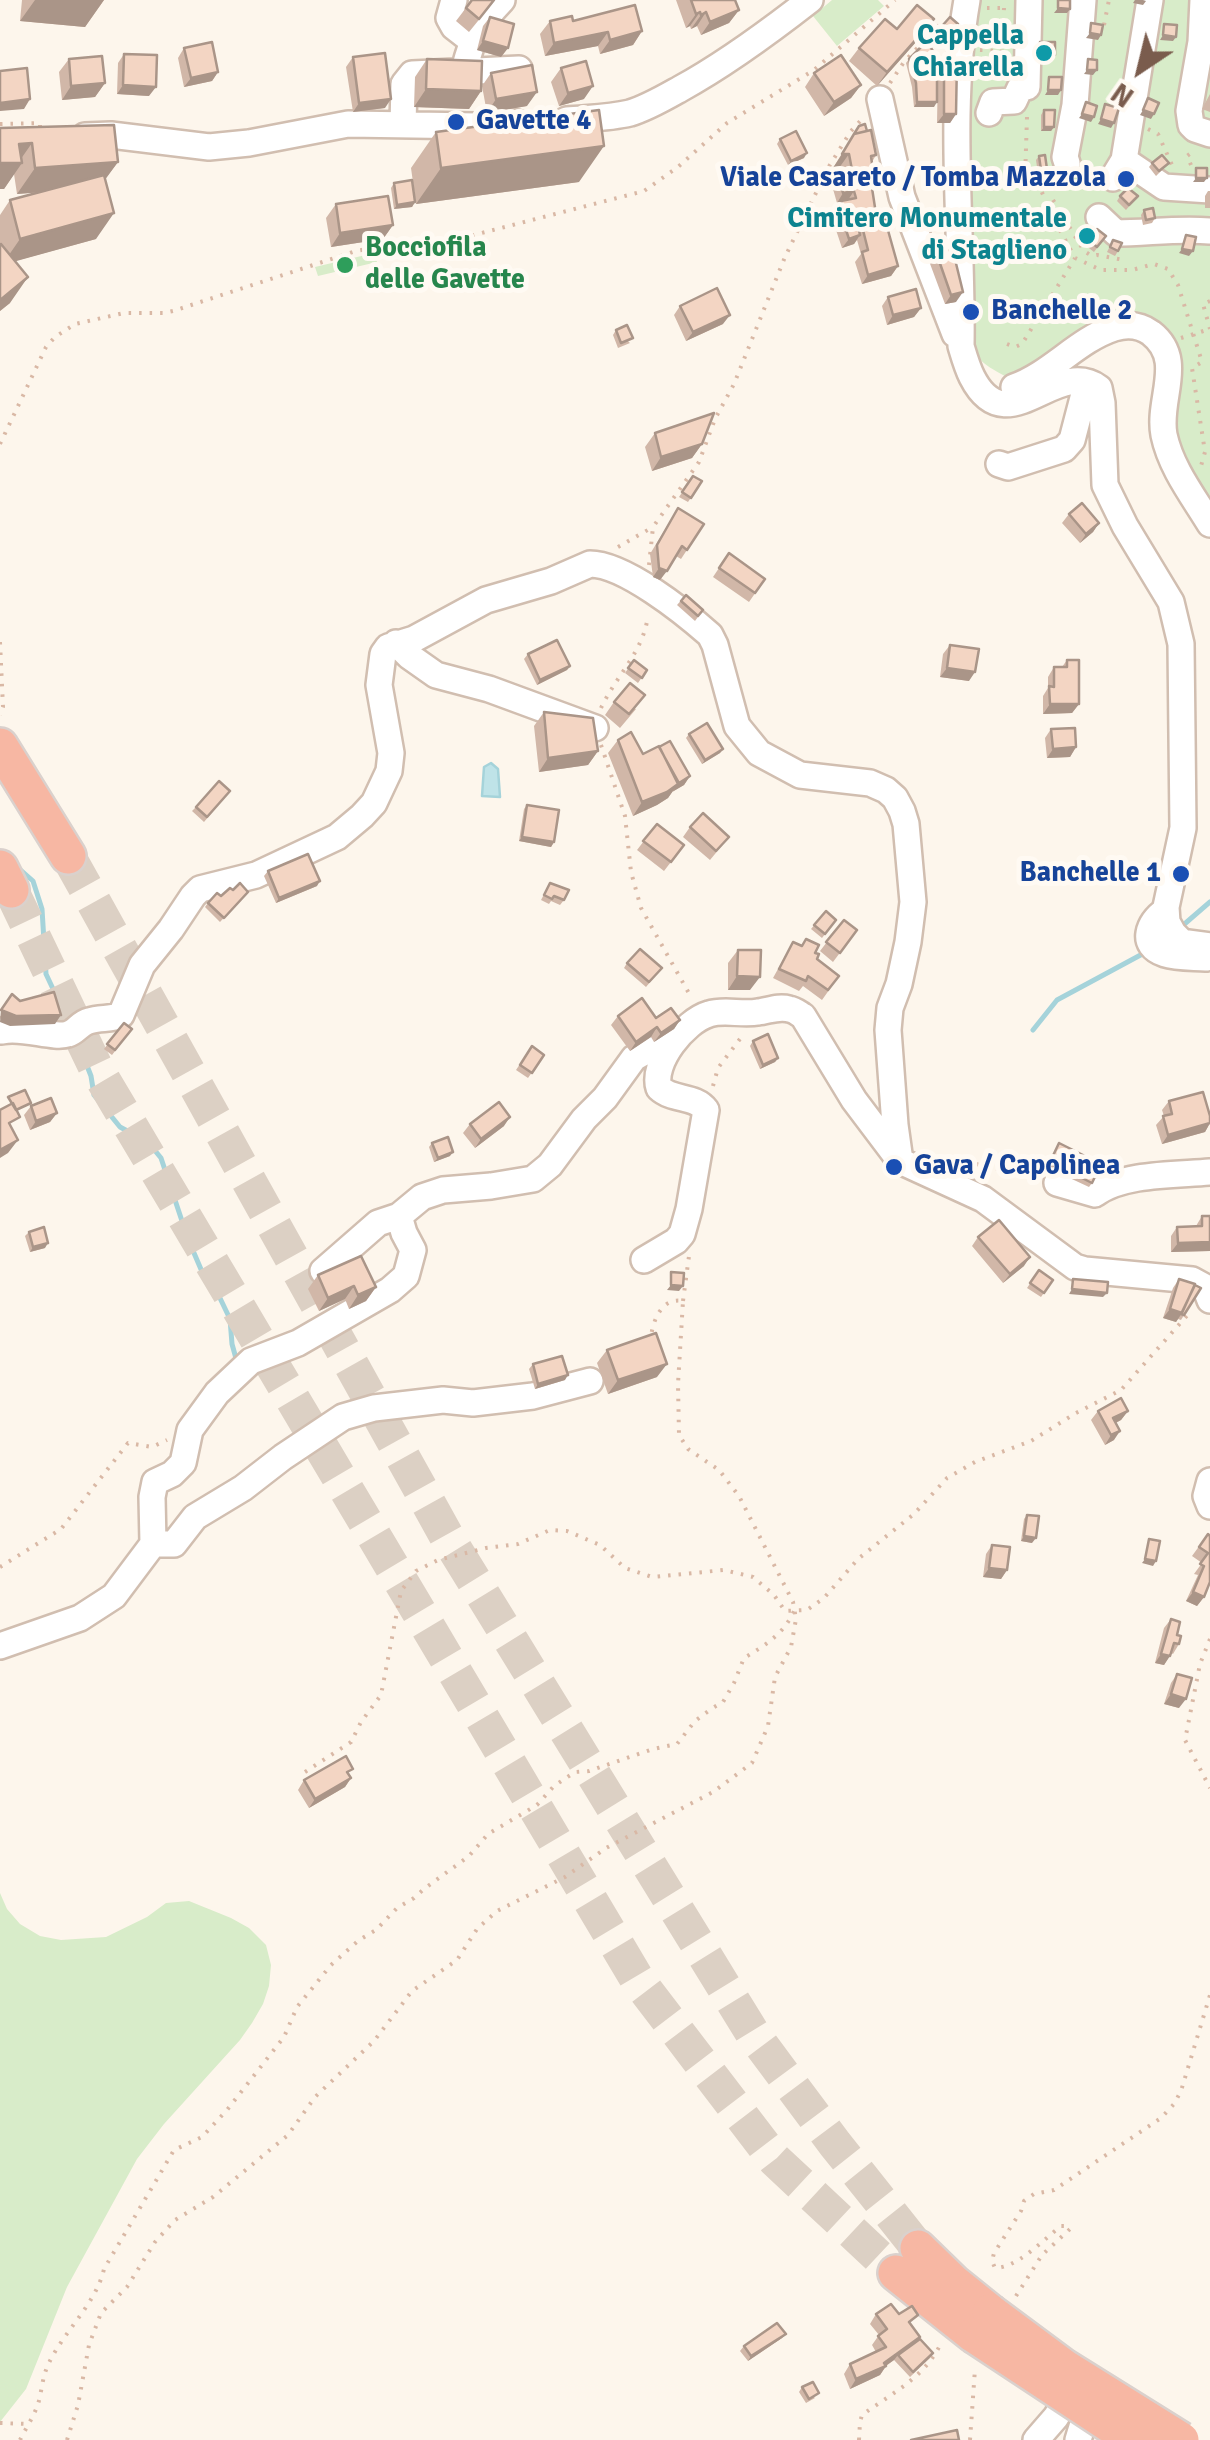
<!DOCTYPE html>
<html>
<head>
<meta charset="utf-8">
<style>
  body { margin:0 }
  #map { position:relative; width:1210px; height:2440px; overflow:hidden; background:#fdf6ec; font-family:Signika,sans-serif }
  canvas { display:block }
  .north { position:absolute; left:1090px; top:20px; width:100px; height:100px; -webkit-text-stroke:8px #fffaf3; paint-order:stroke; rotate:215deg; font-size:28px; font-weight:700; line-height:40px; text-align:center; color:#7a5c4d }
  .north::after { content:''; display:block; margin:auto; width:35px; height:45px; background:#7a5c4d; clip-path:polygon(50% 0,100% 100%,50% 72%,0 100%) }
</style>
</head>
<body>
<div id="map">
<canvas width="1210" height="2440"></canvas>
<div class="north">N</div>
</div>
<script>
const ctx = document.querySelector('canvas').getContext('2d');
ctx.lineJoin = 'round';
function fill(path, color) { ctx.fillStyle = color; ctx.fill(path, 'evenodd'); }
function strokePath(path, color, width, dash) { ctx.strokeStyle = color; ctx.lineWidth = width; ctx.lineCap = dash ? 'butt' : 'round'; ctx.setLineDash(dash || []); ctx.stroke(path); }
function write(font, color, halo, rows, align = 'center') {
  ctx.font = font + ' Signika,sans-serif'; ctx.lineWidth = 10; ctx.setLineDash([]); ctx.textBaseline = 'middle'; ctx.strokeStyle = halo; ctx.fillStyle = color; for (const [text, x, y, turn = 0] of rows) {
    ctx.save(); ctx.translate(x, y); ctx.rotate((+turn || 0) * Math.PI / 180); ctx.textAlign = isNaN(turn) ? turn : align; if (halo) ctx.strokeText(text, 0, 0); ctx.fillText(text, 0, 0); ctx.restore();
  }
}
fill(new Path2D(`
  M 832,0 L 878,0 L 884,6 L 837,46 L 813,16 Z
  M 972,0 L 1210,0 L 1210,516 L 1184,472 L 1149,326 L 1013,380 C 983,365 972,359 965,325 Z
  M 374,253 L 377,262 L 318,276 L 315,267 Z
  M 0,1893 L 7,1909 L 20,1924 L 40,1936 L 61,1940 L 106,1937 L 147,1917 L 166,1903 L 189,1901 L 231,1918 L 249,1928 L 266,1945 L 271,1965 L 269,1986 L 263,2004 L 252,2023 L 240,2040 L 164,2124 L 137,2159 L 67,2287 L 26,2389 L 0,2422 Z`), '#d8ecc9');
const water = new Path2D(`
  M 491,763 L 498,769 L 500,797 L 482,796 L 484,767 Z`);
fill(water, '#bfe3e8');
strokePath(water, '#a5d3da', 2.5);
strokePath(new Path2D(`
  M 16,866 L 33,881 L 42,909 L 46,974 L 70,1025
  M 1181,927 L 1210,902
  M 1033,1030 L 1057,1000 L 1148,951
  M 77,1040 L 91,1076 L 94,1095 L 120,1127 L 148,1142 L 161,1158 L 188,1239 L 206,1281 L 219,1296 L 230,1319 L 232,1344 L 237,1362`), '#a5d3da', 5);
strokePath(new Path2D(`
  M 68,856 L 446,1535 L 753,2034 L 835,2144 L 918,2248
  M 11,890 L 96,1068 L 637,1979 L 775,2160 L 896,2273`), '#dcd0c4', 35, [35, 18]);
const minor = new Path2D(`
  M 454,0 L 449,18 L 454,27 L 472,41
  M 967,0 C 947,114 963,232 961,346 C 964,356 967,367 972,377 C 1007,446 1056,356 1099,388 L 1102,403 L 1105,485 L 1125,526 L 1171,602 L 1181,644 L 1183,828 L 1166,907 L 1167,922 L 1173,933 L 1182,942 L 1210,946
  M 1203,0 L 1201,42 L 1189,111 L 1191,125 L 1195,129 L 1210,134
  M 464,70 C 473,36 478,25 502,0
  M 880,99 L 902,197 L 955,334
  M 989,113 L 993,102 L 1014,101 L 1020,88 L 1027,87 L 1029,0
  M 567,120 C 588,118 609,118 630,113 C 647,108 664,98 680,89 C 726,64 769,32 810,0
  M 403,125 L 404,84 L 412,74 L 519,69
  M 85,136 L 111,135 L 209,147 L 249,143 L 348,124 L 478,126 L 517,123
  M 1124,160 L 1164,187 L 1210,190
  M 1067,163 L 1065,157 L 1075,105 L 1083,0
  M 1113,178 L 1124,160 L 1150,0
  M 1099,217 L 1116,233 C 1147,233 1179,228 1210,231
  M 1014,387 C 1051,374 1077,340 1114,328 C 1127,324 1140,325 1151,333 C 1186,360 1157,399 1164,435 C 1171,468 1193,496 1210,524
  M 999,464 L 1008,467 L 1064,449 L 1072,440 L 1084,394
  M 396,643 L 409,656 L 436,675 L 489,689 L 595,728
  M 1166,910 C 1149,922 1138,945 1165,954 C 1177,958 1193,957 1206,958
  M 2,1031 C 23,1026 53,1039 68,1034 C 76,1032 80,1023 89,1021 C 100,1017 111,1020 121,1015 L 142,965 L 171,929 L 193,896 L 200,889 L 256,875 L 337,837 L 362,816 L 374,803 L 389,771 L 391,753 L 379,685 L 383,654 L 388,647 L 414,639 L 486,600 L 551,581 L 590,564 C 624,564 684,612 710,635 L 715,645 L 737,726 L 759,753 L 800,775 L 870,783 L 886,790 L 895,798 L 902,811 L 906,824 L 913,902 L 908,942 L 899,984 L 890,1008 L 888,1030 L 895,1125 L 900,1161
  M 1057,1183 L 1095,1194 C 1122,1173 1177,1175 1210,1172
  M 644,1260 L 676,1241 L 682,1234 L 689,1209 L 706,1110 C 695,1095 673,1101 659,1088 C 651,1063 685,1021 709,1014 C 724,1009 742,1015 758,1012 C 768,1011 778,1006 789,1009 C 795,1010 798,1013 803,1016 L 854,1100 L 900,1161 L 983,1199 L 1075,1267 L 1085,1270 L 1192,1280 L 1205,1287 L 1210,1300
  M 323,1271 L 378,1223 L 399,1216 L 422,1197 L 443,1190 L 491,1186 L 533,1179 L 550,1165 L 584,1119 L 605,1098 L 634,1058 L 678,1033
  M 1210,1481 L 1206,1496 L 1210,1506
  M 153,1544 L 174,1544 L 195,1517 L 243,1488 L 283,1457 L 343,1417 L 374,1408 L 443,1400 L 473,1403 L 533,1396 L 590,1381
  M 0,1646 L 80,1618 L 114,1596 L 153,1544 L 152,1497 L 155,1482 L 172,1474 L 183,1463 L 190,1430 L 217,1393 L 251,1361 L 298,1343 L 390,1290 L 406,1276 L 413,1250 L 404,1233 L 399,1216
  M 1036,2440 L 1056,2417 L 1076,2383
  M 1078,2440 L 1092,2394`);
const highway = new Path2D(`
  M 0,746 L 68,856
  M 0,868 L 11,890
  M 918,2248 L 954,2283 L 990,2312
  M 896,2273 L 974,2335`);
strokePath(minor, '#d1beb0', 30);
strokePath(highway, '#dad1cd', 40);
strokePath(new Path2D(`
  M 987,8 L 1007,8
  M 1104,25 L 1109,0
  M 980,50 L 1000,51
  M 1004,73 L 1002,51 L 1004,8
  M 890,83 L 904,62 L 942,22
  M 1027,117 L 1025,179 L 1040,188 L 1055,221 L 1075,258 L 1101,270 L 1132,270 L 1154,264 L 1168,269 L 1178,285 L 1202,362 L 1192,368 L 1205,452 L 1201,466
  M 0,124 L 40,123 L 40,128
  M 1148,129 L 1158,134 L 1172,165
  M 1191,165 L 1187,156 L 1195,150
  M 1053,200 L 1084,251 L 1092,256 L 1097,255 L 1124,260
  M 1210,301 L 1203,304 L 1210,329
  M 1181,338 L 1210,329
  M 1007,344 L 1015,347 L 1022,344 L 1075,258
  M 0,444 L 46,347 L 55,337 L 75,324 L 124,313 L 164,313 L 173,311 L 356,251 L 390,245 L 408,252 L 644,191 L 678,167 L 727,123 L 814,70 L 895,0
  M 618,547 L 653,527
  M 649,565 L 653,527 L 699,462 L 715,419 L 734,384 L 785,257 L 828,168 L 851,131 L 863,118
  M 0,642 L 3,707 L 0,715
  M 601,708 C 616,676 644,651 648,615
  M 601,745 L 625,816 L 631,872 L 641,908 L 691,997
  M 713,1086 L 718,1068 L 743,1035
  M 945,1157 L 1038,1178
  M 683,1301 L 689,1256
  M 0,1567 L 61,1529 L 128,1443 L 152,1447 L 167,1440
  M 1210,1639 L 1200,1664 L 1185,1740 L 1210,1788
  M 305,1772 L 351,1742 L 361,1722 L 381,1695 L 401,1591 L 416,1571 L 438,1560 L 486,1548 L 518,1544 L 550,1530 L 567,1531 L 600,1545 L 625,1568 L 652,1577 L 724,1570 L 753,1577 L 774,1595 L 785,1611 L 807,1610 L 824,1598 L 858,1559 L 914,1514 L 947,1478 L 975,1462 L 1031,1441 L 1076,1413 L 1121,1390 L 1192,1310
  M 1016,2296 L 1042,2255 L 1070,2229 L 1068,2226 L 1061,2226 C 1043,2240 1017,2268 995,2268 L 992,2261 L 994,2253 L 1021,2211 L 1024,2201 L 1034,2194 L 1054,2190 L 1161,2118 L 1174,2104 L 1181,2091 L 1210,1995
  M 0,2423 L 28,2424
  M 20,2440 C 26,2428 34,2416 38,2404 C 42,2391 42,2378 48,2365 C 63,2332 96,2304 104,2269 L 174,2150 L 202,2137 L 227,2110 L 284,2037 L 297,2007 L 331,1965 L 359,1940 L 376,1930 L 397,1908 L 414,1898 L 424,1889 L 469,1856 L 488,1834 L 537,1805 L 554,1786 L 575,1772 L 589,1771 L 653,1749 L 677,1744 L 695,1721 L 711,1709 L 723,1702 L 734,1683 L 744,1658 C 764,1646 784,1634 794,1611
  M 67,2440 L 78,2405 L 89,2345 L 101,2313 L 127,2287 L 155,2242 L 175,2220 L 213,2197 L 288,2135 L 315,2097 L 374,2041 L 412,1991 L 457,1960 L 477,1929 L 497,1911 L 565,1877 L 606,1848 L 713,1792 L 752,1763 L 768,1726 L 775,1677 L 791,1647 L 796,1619 L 793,1602 L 739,1496 L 719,1470 L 688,1449 L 679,1435 L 678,1384 L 683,1301 C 662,1297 653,1320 651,1337
  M 859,2440 L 860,2422 L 862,2415 C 891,2394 927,2376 942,2341
  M 970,2440 L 975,2369`), '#d9b8a5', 4, [2.5, 8]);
strokePath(minor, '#fff', 25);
strokePath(highway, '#f7b7a3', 35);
const highwayBridge = new Path2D(`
  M 990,2312 L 1064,2367 L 1181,2440
  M 974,2335 L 1133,2440`);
strokePath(highwayBridge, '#dad1cd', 40, []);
strokePath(highwayBridge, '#f7b7a3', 35);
fill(new Path2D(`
  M 22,0 L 104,0 L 85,27 L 20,21 Z
  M 472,0 L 495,0 L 469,32 L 456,21 Z
  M 676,0 L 735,0 L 739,10 L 729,23 L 701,35 L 697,26 L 691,29 L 690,26 L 686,28 Z
  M 490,17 L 508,48 L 501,57 L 477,50 L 483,26 Z
  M 950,17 L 958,24 L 940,46 L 932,39 Z
  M 934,19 L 924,33 L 877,86 L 849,61 L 859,48 L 897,29 Z
  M 550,21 L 573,21 L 642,31 L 633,45 L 600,54 L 598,46 L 545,56 L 540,34 Z
  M 184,48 L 218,72 L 212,81 L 184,87 L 178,58 Z
  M 124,54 L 149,96 L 117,94 L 118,63 Z
  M 353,57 L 385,108 L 353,112 L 346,67 Z
  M 69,59 L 105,83 L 95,97 L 62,100 L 59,72 Z
  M 427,59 L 481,91 L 469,109 L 414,107 L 415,77 Z
  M 909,59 L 934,107 L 914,107 L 912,87 L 906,63 Z
  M 944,60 L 956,114 L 950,123 L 937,123 L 938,69 Z
  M 561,68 L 584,99 L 559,106 L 551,82 Z
  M 491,73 L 527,106 L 487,113 L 482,86 Z
  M 814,73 L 861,85 L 851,98 L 824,116 L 805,87 Z
  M 1210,94 L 1210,112 L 1202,109 Z
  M 1044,110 L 1054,127 L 1051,131 L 1041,131 L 1041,115 Z
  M 859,126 L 867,131 L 876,155 L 872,162 L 873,171 L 870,175 L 876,214 L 873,219 L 898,266 L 891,276 L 862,284 L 855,262 L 861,254 L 857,240 L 854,244 L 842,248 L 836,230 L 838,227 L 835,210 L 841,202 L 837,203 L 833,189 L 839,180 L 842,180 L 839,168 L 833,168 Z
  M 0,128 L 118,162 L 105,179 L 96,239 L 15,261 L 10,303 L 0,311 L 0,215 L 10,200 L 41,192 L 17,194 L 14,174 L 4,189 Z
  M 436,132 L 579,182 L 416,204 L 411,168 Z
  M 780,139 L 804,158 L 788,165 L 777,144 Z
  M 1039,156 L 1047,169 L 1044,173 L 1038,174 L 1036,160 Z
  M 1152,163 L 1169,163 L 1156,176 L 1149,167 Z
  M 394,183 L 415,202 L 412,207 L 394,209 L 391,188 Z
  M 1208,191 L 1210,191 L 1210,208 L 1205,208 L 1205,196 Z
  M 1120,196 L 1138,196 L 1126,210 L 1117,201 Z
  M 336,204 L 393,225 L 383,239 L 331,247 L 326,218 Z
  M 946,210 L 958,223 L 955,228 L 943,228 L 942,215 Z
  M 1144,210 L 1155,218 L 1152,223 L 1143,225 L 1141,215 Z
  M 1097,229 L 1106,236 L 1094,252 L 1085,245 Z
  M 1113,240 L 1118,251 L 1115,256 L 1107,252 Z
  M 936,252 L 956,302 L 945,304 L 929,261 Z
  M 888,297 L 921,308 L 914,317 L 887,325 L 882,306 Z
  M 680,306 L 723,324 L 686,341 L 674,315 Z
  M 616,330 L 630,343 L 618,348 L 613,335 Z
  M 655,433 L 702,444 L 692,458 L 652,471 L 645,447 Z
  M 693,476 L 702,481 L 688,502 L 679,497 Z
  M 678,508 L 704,524 L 681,559 L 676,556 L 660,580 L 653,577 L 650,554 Z
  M 1069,514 L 1099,523 L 1093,532 L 1080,543 L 1062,523 Z
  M 729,553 L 765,579 L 749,602 L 713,577 Z
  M 686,595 L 703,610 L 695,621 L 677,605 Z
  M 950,645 L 969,681 L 940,677 L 943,654 Z
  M 528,654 L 570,666 L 567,670 L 537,685 L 524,659 Z
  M 634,660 L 647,670 L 638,683 L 625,673 Z
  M 1067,660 L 1079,704 L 1072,713 L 1043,714 L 1043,696 L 1048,688 L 1048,677 L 1054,667 L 1062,667 Z
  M 614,702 L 636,709 L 620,728 L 605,715 Z
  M 544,712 L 598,751 L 588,765 L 539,772 L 534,726 Z
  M 1051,729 L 1076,747 L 1070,757 L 1047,758 L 1045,738 Z
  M 689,734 L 723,749 L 720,753 L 702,764 L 686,738 Z
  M 618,740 L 643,754 L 690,776 L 684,785 L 672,792 L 668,798 L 657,805 L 633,816 L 608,753 Z
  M 227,795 L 204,822 L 192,811 L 196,807 Z
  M 527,805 L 554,842 L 551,847 L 519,841 L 524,809 Z
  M 657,824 L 684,845 L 664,871 L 637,850 Z
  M 690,827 L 729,837 L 710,860 L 683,837 Z
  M 268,871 L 317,886 L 276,903 L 264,876 Z
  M 550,883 L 564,900 L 560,905 L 551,901 L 549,904 L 541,900 Z
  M 233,890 L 248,892 L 220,922 L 205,907 L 208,903 Z
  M 826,911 L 836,920 L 822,938 L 811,929 Z
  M 844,920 L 857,930 L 833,962 L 820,951 Z
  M 806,939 L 815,953 L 817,959 L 839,976 L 822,1000 L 803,986 L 799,991 L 773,978 L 793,942 L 801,946 Z
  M 738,950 L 750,990 L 728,990 L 728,963 Z
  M 627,963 L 662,968 L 646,987 L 624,968 Z
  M 618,1016 L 656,1018 L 680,1020 L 674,1029 L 654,1042 L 651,1037 L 630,1051 L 611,1025 Z
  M 124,1023 L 132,1029 L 112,1055 L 104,1049 Z
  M 753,1041 L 778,1058 L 775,1062 L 760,1069 L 750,1046 Z
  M 532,1046 L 544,1055 L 528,1078 L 516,1070 Z
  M 1169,1101 L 1210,1123 L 1205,1132 L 1162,1144 L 1156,1125 L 1164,1116 L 1162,1110 Z
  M 31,1106 L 57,1113 L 50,1122 L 30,1130 L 24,1115 Z
  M 470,1124 L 504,1126 L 475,1148 L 463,1133 Z
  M 432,1143 L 450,1156 L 434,1162 L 429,1147 Z
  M 1059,1143 L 1092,1183 L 1089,1187 L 1046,1167 Z
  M 1202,1216 L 1210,1251 L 1171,1252 L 1171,1236 L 1177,1227 L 1196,1226 Z
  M 29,1232 L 45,1248 L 30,1252 L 25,1236 Z
  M 978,1237 L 1024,1266 L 1003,1283 L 972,1246 Z
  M 1039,1270 L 1053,1280 L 1041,1297 L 1027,1288 Z
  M 318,1275 L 376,1287 L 366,1301 L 349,1309 L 345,1299 L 319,1311 L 308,1289 Z
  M 1179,1279 L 1201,1288 L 1181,1320 L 1178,1319 L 1176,1322 L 1163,1318 L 1173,1288 Z
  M 607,1350 L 657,1377 L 608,1394 L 597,1363 Z
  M 533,1364 L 565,1380 L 535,1389 L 529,1369 Z
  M 1098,1411 L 1128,1411 L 1121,1420 L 1116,1423 L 1114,1440 L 1105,1445 L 1091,1420 Z
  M 1027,1515 L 1032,1543 L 1021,1541 L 1024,1519 Z
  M 1208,1534 L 1210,1536 L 1204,1597 L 1197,1606 L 1186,1601 L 1198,1575 L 1194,1574 L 1202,1563 L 1192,1556 Z
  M 992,1545 L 1007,1570 L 1001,1579 L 983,1577 L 986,1554 Z
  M 1171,1619 L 1179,1644 L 1173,1654 L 1171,1653 L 1164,1665 L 1155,1663 L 1164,1628 Z
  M 1177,1674 L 1179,1708 L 1164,1704 L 1171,1683 Z
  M 349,1775 L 351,1778 L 345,1787 L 309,1808 L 298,1790 L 304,1780 Z
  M 876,2314 L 899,2314 L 911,2325 L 920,2337 L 917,2341 L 930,2358 L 910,2377 L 894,2360 L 886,2366 L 880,2375 L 850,2389 L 844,2374 L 850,2364 L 876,2352 L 872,2345 L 879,2335 L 870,2324 Z
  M 782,2338 L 748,2361 L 740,2351 L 744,2346 Z
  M 802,2387 L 815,2398 L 806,2403 L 799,2392 Z`), '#d1b7a8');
fill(new Path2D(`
  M 35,0 L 104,0 L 85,27 L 20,21 Z
  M 1135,0 L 1143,0 L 1146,1 L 1143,5 L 1133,3 Z
  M 1058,8 L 1070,9 L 1067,13 L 1054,13 Z
  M 739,10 L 729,23 L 701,35 L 710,22 Z
  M 700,12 L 690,26 L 686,28 L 696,14 Z
  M 706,12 L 697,26 L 691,29 L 701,15 Z
  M 934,19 L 924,33 L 877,86 L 887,72 Z
  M 642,31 L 633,45 L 600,54 L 610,40 Z
  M 608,32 L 598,46 L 545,56 L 554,43 Z
  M 1090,33 L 1101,35 L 1098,40 L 1086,38 Z
  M 1163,35 L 1176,37 L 1173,41 L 1160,40 Z
  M 483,41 L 508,48 L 501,57 L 477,50 Z
  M 1040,54 L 1055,55 L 1052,59 L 1037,59 Z
  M 1087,70 L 1097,70 L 1093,75 L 1084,74 Z
  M 218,72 L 212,81 L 184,87 L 191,78 Z
  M 105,83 L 95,97 L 62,100 L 71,86 Z
  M 123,85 L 156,87 L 149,96 L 117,94 Z
  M 861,85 L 851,98 L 824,116 L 834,102 Z
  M 593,86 L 584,99 L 559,106 L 568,93 Z
  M 426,89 L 481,91 L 469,109 L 414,107 Z
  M 1048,90 L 1061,90 L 1058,95 L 1045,95 Z
  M 537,92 L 527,106 L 487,113 L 496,99 Z
  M 30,99 L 24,109 L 0,111 L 0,103 Z
  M 391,99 L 385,108 L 353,112 L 359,103 Z
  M 917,102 L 937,102 L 934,107 L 914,107 Z
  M 1143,110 L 1154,114 L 1151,119 L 1140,115 Z
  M 944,114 L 956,114 L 950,123 L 937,123 Z
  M 1082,114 L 1094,117 L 1091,122 L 1079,118 Z
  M 1101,119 L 1114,123 L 1111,128 L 1098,124 Z
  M 1044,127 L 1054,127 L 1051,131 L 1041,131 Z
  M 32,143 L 18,163 L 22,163 L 4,189 L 0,189 L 0,163 L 19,144 Z
  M 604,146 L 579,182 L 416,204 L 441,168 Z
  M 807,153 L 804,158 L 788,165 L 791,161 Z
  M 842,154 L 849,154 L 839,168 L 833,168 Z
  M 118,162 L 99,188 L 17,194 L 35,168 Z
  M 873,171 L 864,185 L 844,189 L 853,175 Z
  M 1196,178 L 1207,178 L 1204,182 L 1193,182 Z
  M 854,191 L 848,200 L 837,203 L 843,193 Z
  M 415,202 L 412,207 L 394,209 L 397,205 Z
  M 114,213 L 96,239 L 2,265 L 20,239 Z
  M 876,214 L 870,223 L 861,222 L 859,225 L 849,226 L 856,217 Z
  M 946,223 L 958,223 L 955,228 L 943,228 Z
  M 393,225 L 383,239 L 331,247 L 340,233 Z
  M 860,235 L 854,244 L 842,248 L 849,239 Z
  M 1182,249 L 1193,251 L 1189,256 L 1179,253 Z
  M 898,266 L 891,276 L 862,284 L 868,275 Z
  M 28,277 L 10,303 L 0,311 L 0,300 Z
  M 963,292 L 956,302 L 945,304 L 951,295 Z
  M 921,308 L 914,317 L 887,325 L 893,315 Z
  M 730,315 L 723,324 L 686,341 L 693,332 Z
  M 702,444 L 692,458 L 652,471 L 661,457 Z
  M 1099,523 L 1093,532 L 1080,543 L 1086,534 Z
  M 659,568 L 667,571 L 660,580 L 653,577 Z
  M 570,666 L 567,670 L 537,685 L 540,680 Z
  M 947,668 L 975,672 L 969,681 L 940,677 Z
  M 1050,704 L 1079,704 L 1072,713 L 1043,714 Z
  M 1076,747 L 1070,757 L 1047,758 L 1053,749 Z
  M 723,749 L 720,753 L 702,764 L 705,760 Z
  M 598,751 L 588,765 L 539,772 L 548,758 Z
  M 690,776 L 684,785 L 672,792 L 679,783 Z
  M 678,784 L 668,798 L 657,805 L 633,816 L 642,802 Z
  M 522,837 L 554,842 L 551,847 L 519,841 Z
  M 320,881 L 317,886 L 276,903 L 279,898 Z
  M 737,976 L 760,977 L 750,990 L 728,990 Z
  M 1,1010 L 61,1015 L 55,1024 L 10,1026 L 0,1022 Z
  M 680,1020 L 674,1029 L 654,1042 L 661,1033 Z
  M 657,1027 L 651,1037 L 630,1051 L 636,1042 Z
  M 778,1058 L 775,1062 L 760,1069 L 763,1065 Z
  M 57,1113 L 50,1122 L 30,1130 L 36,1121 Z
  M 510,1117 L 504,1126 L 475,1148 L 481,1139 Z
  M 1210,1123 L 1205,1132 L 1162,1144 L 1168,1135 Z
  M 18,1140 L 8,1153 L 0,1158 L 0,1150 Z
  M 453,1152 L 450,1156 L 434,1162 L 438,1158 Z
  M 1210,1242 L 1210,1251 L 1171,1252 L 1178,1243 Z
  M 48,1243 L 45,1248 L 30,1252 L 33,1247 Z
  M 1030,1257 L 1024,1266 L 1003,1283 L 1010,1274 Z
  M 671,1285 L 683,1286 L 679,1291 L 667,1290 Z
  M 354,1286 L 345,1299 L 319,1311 L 328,1298 Z
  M 376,1287 L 366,1301 L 349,1309 L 358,1295 Z
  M 1072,1289 L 1107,1293 L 1103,1297 L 1069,1294 Z
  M 1170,1309 L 1182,1313 L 1176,1322 L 1163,1318 Z
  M 667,1364 L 657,1377 L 608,1394 L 618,1380 Z
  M 568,1375 L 565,1380 L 535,1389 L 538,1384 Z
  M 1128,1411 L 1121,1420 L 1107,1427 L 1113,1418 Z
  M 1120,1431 L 1114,1440 L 1105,1445 L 1111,1435 Z
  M 1024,1536 L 1036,1538 L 1032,1543 L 1021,1541 Z
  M 1145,1559 L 1156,1561 L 1153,1566 L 1142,1563 Z
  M 989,1568 L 1007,1570 L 1001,1579 L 983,1577 Z
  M 1193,1592 L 1204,1597 L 1197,1606 L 1186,1601 Z
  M 1161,1654 L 1170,1656 L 1164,1665 L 1155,1663 Z
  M 1171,1694 L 1186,1699 L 1179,1708 L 1164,1704 Z
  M 351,1778 L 345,1787 L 309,1808 L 315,1799 Z
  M 786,2334 L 782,2338 L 748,2361 L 751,2356 Z
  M 920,2337 L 914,2346 L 898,2355 L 894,2360 L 884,2367 L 886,2366 L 880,2375 L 850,2389 L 856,2379 Z`), '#aa9588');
const building = new Path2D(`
  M 472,0 L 494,0 L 479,19 L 466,8 Z
  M 691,0 L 735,0 L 739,10 L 710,22 L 706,12 L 701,15 L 700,12 L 696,14 Z
  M 1058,0 L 1070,0 L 1070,9 L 1058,8 Z
  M 635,5 L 642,31 L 610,40 L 608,32 L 554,43 L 550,21 L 572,16 L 573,21 Z
  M 917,5 L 934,19 L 887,72 L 859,48 L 885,19 L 897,29 Z
  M 490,17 L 514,24 L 508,48 L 483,41 Z
  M 950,17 L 958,24 L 943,41 L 935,34 Z
  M 1091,23 L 1103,25 L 1101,35 L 1090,33 Z
  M 1164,24 L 1177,25 L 1176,37 L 1163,35 Z
  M 927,41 L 934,53 L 937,80 L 937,102 L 917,102 L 916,83 L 909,59 Z
  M 212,42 L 218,72 L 191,78 L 184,48 Z
  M 1040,42 L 1055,42 L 1055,55 L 1040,54 Z
  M 385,53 L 391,99 L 359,103 L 353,57 Z
  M 124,54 L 157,55 L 156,87 L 123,85 Z
  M 841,55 L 861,85 L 834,102 L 814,73 Z
  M 102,56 L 105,83 L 71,86 L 69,59 Z
  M 427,59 L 482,61 L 481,91 L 426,89 Z
  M 1088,59 L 1097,60 L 1097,70 L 1087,70 Z
  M 944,60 L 957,60 L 956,114 L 944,114 Z
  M 586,61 L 593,86 L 568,93 L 561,68 Z
  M 532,65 L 537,92 L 496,99 L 491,73 Z
  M 27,68 L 30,99 L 0,103 L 0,71 Z
  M 1049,77 L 1062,77 L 1061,90 L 1048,90 Z
  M 1148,98 L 1159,103 L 1154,114 L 1143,110 Z
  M 1086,102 L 1097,106 L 1094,117 L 1082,114 Z
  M 1105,104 L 1119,108 L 1114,123 L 1101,119 Z
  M 599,110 L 604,146 L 441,168 L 436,132 Z
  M 1044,110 L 1055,110 L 1054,127 L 1044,127 Z
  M 865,124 L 867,131 L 854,134 L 859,126 Z
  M 114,125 L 118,162 L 35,168 L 32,143 L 19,144 L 22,163 L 0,163 L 0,128 Z
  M 871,130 L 876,155 L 871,156 L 873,171 L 853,175 L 849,154 L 842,154 L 854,134 Z
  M 796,131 L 807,153 L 791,161 L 780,139 Z
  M 1045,155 L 1047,169 L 1041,170 L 1039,156 Z
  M 1162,155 L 1169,163 L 1159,171 L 1152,163 Z
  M 1196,168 L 1207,168 L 1207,178 L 1196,178 Z
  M 104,175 L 114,213 L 20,239 L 10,200 Z
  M 870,175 L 876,214 L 856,217 L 860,235 L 849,239 L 843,221 L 845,220 L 841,201 L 856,198 L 854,191 L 843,193 L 839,180 Z
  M 412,180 L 415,202 L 397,205 L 394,183 Z
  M 1128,188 L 1138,196 L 1129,205 L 1120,196 Z
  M 388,196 L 393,225 L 340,233 L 336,204 Z
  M 1153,208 L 1155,218 L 1146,220 L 1144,210 Z
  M 946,210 L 958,210 L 958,223 L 946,223 Z
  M 884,216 L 898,266 L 868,275 L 862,252 L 868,250 L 861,222 Z
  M 1097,229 L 1106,236 L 1097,247 L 1089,240 Z
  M 1186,235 L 1196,237 L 1193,251 L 1182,249 Z
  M 1113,240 L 1122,243 L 1118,251 L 1110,247 Z
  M 1,244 L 28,277 L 0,300 L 0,245 Z
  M 952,247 L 963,292 L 951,295 L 936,252 Z
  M 717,288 L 730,315 L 693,332 L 680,306 Z
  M 916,289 L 921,308 L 893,315 L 888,297 Z
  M 627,325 L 633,338 L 621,343 L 616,330 Z
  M 714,413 L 702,444 L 661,457 L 655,433 Z
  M 693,476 L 702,481 L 691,498 L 682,492 Z
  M 1082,503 L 1099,523 L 1086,534 L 1069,514 Z
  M 678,508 L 704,524 L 687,550 L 682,546 L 667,571 L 659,568 L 657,545 Z
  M 729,553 L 765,579 L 755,593 L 719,568 Z
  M 686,595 L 703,610 L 698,616 L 681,601 Z
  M 557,640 L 570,666 L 540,680 L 528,654 Z
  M 950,645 L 979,649 L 975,672 L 947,668 Z
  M 634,660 L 647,670 L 642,678 L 628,668 Z
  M 1067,660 L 1079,660 L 1079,704 L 1050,704 L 1049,686 L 1054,687 L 1054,667 L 1067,667 Z
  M 630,683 L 645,695 L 629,714 L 614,702 Z
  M 544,712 L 593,718 L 598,751 L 548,758 Z
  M 707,723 L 723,749 L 705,760 L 689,734 Z
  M 1075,728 L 1076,747 L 1053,749 L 1051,729 Z
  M 631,732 L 643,754 L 659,746 L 678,784 L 667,792 L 642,802 L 618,740 Z
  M 670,741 L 690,776 L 679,783 L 659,747 Z
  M 219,781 L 230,791 L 207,817 L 196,807 Z
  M 527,805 L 559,810 L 554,842 L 522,837 Z
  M 703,813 L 729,837 L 716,851 L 690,827 Z
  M 657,824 L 684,845 L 671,862 L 643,841 Z
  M 308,854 L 320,881 L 279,898 L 268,871 Z
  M 240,883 L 248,892 L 224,918 L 208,903 L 217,893 L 221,896 L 230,888 L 233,890 Z
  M 550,883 L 569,890 L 564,900 L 554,896 L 552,899 L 544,895 Z
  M 826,911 L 836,920 L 825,934 L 814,925 Z
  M 844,920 L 857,930 L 840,953 L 826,942 Z
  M 806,939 L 819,945 L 815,953 L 819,954 L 817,959 L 839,976 L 828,990 L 808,976 L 806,981 L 779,969 L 793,942 L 802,946 Z
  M 640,949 L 662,968 L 649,982 L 627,963 Z
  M 738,950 L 761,950 L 760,977 L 737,976 Z
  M 54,992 L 61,1015 L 16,1016 L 1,1010 L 12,994 L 20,1001 Z
  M 642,998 L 656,1018 L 671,1008 L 680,1020 L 661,1033 L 657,1027 L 636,1042 L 618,1016 Z
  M 124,1023 L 132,1029 L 115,1050 L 107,1044 Z
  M 768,1034 L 778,1058 L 763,1065 L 753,1041 Z
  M 532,1046 L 544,1055 L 532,1073 L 520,1065 Z
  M 25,1090 L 31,1103 L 16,1110 L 8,1097 Z
  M 1203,1092 L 1210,1116 L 1210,1123 L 1168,1135 L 1163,1116 L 1172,1114 L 1169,1101 Z
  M 51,1098 L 57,1113 L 36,1121 L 31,1106 Z
  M 499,1102 L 510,1117 L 481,1139 L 470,1124 Z
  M 13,1103 L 20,1117 L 9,1123 L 18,1140 L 0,1150 L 0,1110 Z
  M 448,1137 L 453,1152 L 438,1158 L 432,1143 Z
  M 1059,1143 L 1101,1164 L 1092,1183 L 1050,1162 Z
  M 1202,1216 L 1210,1216 L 1210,1242 L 1178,1243 L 1177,1227 L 1202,1226 Z
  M 999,1220 L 1030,1257 L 1010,1274 L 978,1237 Z
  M 44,1227 L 48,1243 L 33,1247 L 29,1232 Z
  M 361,1256 L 376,1287 L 358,1295 L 354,1286 L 328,1298 L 318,1275 Z
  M 1039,1270 L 1053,1280 L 1044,1293 L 1030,1283 Z
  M 671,1272 L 684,1273 L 683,1286 L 671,1285 Z
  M 1073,1279 L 1108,1282 L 1107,1293 L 1072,1289 Z
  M 1179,1279 L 1195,1284 L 1182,1313 L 1170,1309 Z
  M 1195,1285 L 1201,1288 L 1184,1315 L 1181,1314 Z
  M 656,1333 L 667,1364 L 618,1380 L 607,1350 Z
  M 562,1356 L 568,1375 L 538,1384 L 533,1364 Z
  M 1121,1398 L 1128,1411 L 1113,1418 L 1120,1431 L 1111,1435 L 1098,1411 Z
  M 1027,1515 L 1039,1516 L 1036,1538 L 1024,1536 Z
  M 1208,1534 L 1210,1536 L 1210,1582 L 1204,1597 L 1193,1592 L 1204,1566 L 1200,1564 L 1208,1553 L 1199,1547 Z
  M 1149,1539 L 1160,1541 L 1156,1561 L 1145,1559 Z
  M 992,1545 L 1010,1547 L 1007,1570 L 989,1568 Z
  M 1171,1619 L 1180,1622 L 1177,1635 L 1181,1636 L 1179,1644 L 1174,1643 L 1170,1656 L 1161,1654 Z
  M 1177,1674 L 1192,1678 L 1186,1699 L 1171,1694 Z
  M 346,1756 L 353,1769 L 347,1772 L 351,1778 L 315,1799 L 304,1780 Z
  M 891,2304 L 899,2314 L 912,2306 L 918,2315 L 909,2322 L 920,2337 L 884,2363 L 886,2366 L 856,2379 L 850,2364 L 886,2347 L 878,2336 L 887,2329 L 876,2314 Z
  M 777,2323 L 786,2334 L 751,2356 L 744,2346 Z
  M 920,2339 L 933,2353 L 913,2372 L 898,2355 Z
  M 813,2382 L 819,2393 L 809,2399 L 802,2387 Z
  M 957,2430 L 959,2440 L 911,2440 Z`);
fill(building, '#f3d5c3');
strokePath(building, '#aa9588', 2.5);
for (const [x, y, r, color] of [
  [1044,53,10,"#0f9aa8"],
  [456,122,10,"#1a4fb4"],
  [1126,179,10,"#1a4fb4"],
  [1087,236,10,"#0f9aa8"],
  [345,265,10,"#2e9e5b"],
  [971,312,10,"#1a4fb4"],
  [1181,874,10,"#1a4fb4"],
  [894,1167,10,"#1a4fb4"]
]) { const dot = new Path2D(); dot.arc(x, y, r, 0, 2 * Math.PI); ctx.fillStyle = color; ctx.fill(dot); strokePath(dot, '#fffaf3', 4); }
write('bold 28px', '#0d838f', '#fffaf3', [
  ["Cappella",1024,37],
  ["Chiarella",1024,69],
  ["Cimitero Monumentale",1067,220],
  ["di Staglieno",1067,252]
], 'right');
write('bold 28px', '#164399', '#fffaf3', [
  ["Gavette 4",476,122],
  ["Viale Casareto / Tomba Mazzola",1106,179,"right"],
  ["Banchelle 2",991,312],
  ["Banchelle 1",1161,874,"right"],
  ["Gava / Capolinea",914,1167]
], 'left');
write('bold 28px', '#27864d', '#fffaf3', [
  ["Bocciofila",365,249],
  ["delle Gavette",365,281]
], 'left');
</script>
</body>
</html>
